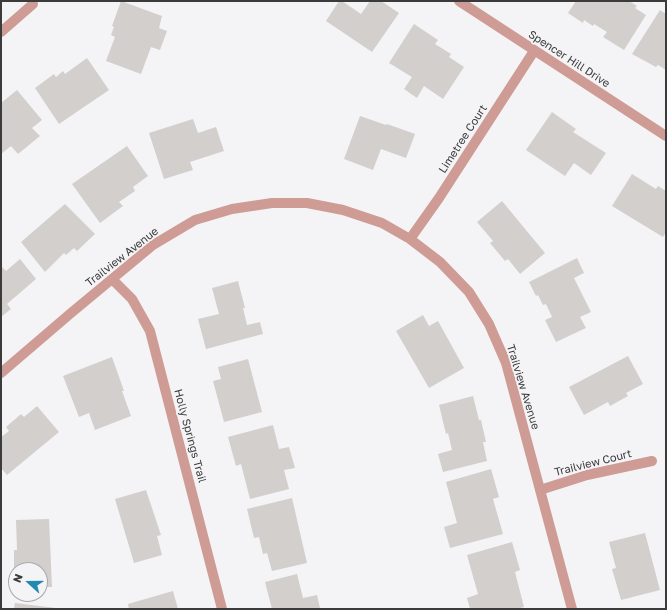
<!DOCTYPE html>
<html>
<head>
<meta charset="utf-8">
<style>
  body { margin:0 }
  #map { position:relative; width:667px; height:610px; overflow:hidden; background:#f4f4f7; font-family:"Golos Text",sans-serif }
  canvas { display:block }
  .frame { position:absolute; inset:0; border:2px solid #3b3b3c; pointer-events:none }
  .north { position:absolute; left:8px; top:562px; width:40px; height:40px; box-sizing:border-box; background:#f4f4f7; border:1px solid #aaaaac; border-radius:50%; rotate:291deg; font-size:11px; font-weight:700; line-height:16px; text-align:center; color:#3b3b3c }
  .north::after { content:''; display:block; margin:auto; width:14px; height:18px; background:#1f8bb1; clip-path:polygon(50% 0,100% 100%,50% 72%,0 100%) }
</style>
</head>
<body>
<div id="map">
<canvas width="667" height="610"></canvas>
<div class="frame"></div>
<div class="north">N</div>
</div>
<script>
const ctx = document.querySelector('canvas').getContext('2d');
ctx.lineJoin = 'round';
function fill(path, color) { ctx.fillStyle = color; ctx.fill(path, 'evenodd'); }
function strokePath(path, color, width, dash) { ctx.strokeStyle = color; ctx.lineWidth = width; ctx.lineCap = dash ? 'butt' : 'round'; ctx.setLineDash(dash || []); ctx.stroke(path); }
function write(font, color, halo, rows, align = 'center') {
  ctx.font = font + ' "Golos Text",sans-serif'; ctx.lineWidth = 3.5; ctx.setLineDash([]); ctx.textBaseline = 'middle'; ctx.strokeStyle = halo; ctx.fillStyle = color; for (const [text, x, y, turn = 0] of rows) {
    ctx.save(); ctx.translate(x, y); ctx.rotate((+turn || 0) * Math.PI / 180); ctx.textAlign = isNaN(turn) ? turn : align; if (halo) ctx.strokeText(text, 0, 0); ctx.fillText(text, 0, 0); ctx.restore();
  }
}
fill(new Path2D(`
  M 121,1 L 162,16 L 159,28 L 167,31 L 160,50 L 151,47 L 141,74 L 106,61 L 115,37 L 111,35 L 114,27 L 112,26 Z
  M 339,1 L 342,1 L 361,14 L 370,1 L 381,1 L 399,13 L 372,52 L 326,21 Z
  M 576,1 L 629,1 L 637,6 L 635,8 L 646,15 L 624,50 L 603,37 L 607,32 L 594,24 L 593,26 L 584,20 L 583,23 L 568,13 Z
  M 660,10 L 666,14 L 666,70 L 658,65 L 656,67 L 632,54 Z
  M 414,24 L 438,40 L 435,44 L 451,54 L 449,57 L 464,67 L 443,99 L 424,86 L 417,98 L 404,89 L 412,77 L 389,63 Z
  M 87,58 L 109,90 L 59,124 L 35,88 L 54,74 L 56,77 L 63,71 L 65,74 Z
  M 17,90 L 42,120 L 32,128 L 40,136 L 18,154 L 11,146 L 1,154 L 1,103 Z
  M 552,112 L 576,129 L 573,132 L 606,153 L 591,175 L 574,163 L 565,176 L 526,150 Z
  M 360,116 L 386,125 L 387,124 L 415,134 L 406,158 L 381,149 L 373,170 L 344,159 Z
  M 193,119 L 198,133 L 216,127 L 224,151 L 190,162 L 193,170 L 164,179 L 149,133 Z
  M 127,146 L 148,176 L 133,187 L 135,191 L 119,202 L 123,206 L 100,223 L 72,184 Z
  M 632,174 L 656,189 L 658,186 L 666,191 L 666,232 L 663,237 L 612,206 Z
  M 502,201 L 545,253 L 520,274 L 508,259 L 505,261 L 490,243 L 493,241 L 477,222 Z
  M 65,204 L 95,234 L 77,251 L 74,248 L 66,255 L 64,253 L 45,272 L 21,242 Z
  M 577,258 L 584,273 L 574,278 L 591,312 L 580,317 L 586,328 L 556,342 L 545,320 L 552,317 L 546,304 L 543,305 L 538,295 L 536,296 L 529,282 Z
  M 20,259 L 36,279 L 7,304 L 11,309 L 1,317 L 1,266 L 6,271 Z
  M 238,281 L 245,308 L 243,308 L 247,325 L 260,322 L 263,334 L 206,349 L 198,319 L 219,314 L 212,288 Z
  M 423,315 L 429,326 L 438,321 L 464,368 L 429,388 L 396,331 Z
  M 628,356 L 643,384 L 626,393 L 628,396 L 610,406 L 608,402 L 584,415 L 569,387 Z
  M 112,357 L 124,391 L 122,391 L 131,416 L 95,430 L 89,413 L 79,417 L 63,376 Z
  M 248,359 L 262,412 L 224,422 L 213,381 L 221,379 L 218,367 Z
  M 473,396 L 479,420 L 481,420 L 486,442 L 483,442 L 487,461 L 443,472 L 438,454 L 452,450 L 448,433 L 446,434 L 439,405 Z
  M 37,406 L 59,432 L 7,475 L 1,468 L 1,437 L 9,431 L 6,427 L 21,414 L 24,417 Z
  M 273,425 L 279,449 L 289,447 L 295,468 L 284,470 L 289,489 L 250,499 L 241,464 L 236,466 L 228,437 Z
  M 491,469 L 499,497 L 493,499 L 503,534 L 450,548 L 444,527 L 457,523 L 446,482 Z
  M 146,490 L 161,535 L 157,536 L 162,555 L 134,563 L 115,499 Z
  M 292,498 L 307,563 L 272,571 L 267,553 L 263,554 L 259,537 L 254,538 L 247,509 Z
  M 49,519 L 52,587 L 40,587 L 40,570 L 18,570 L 18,569 L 14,568 L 14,550 L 17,550 L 16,520 Z
  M 645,533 L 660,590 L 621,600 L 612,569 L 616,568 L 609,542 Z
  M 512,542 L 520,570 L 515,572 L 524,607 L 517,609 L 470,609 L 467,598 L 478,594 L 467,555 Z
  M 297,574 L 303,598 L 317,595 L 320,608 L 315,609 L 272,609 L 265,582 Z
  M 173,591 L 178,609 L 129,609 L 128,604 Z
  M 15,603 L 56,608 L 56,609 L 14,609 Z`), '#d2cfcd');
strokePath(new Path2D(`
  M 459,1 L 666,136
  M 1,32 L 33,4
  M 410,239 L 439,198 L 534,51
  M 112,279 L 132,299 L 150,331 L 222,609
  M 1,373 L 71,313 L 153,245 L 195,220 L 232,209 L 272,203 L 307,203 L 343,210 L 382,223 L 410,239 L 440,262 L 469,292 L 489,324 L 506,363 L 572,609
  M 540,490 L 587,475 L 652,461`), '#cf9c95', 10);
write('11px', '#3b3b3c', '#f4f4f7', [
  ["Spencer Hill Drive",569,59,33],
  ["Limetree Court",463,139,-57],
  ["Trailview Avenue",122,257,-38],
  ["Trailview Avenue",523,387,73],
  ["Holly Springs Trail",190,436,75],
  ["Trailview Court",593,463,-14]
]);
</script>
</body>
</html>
